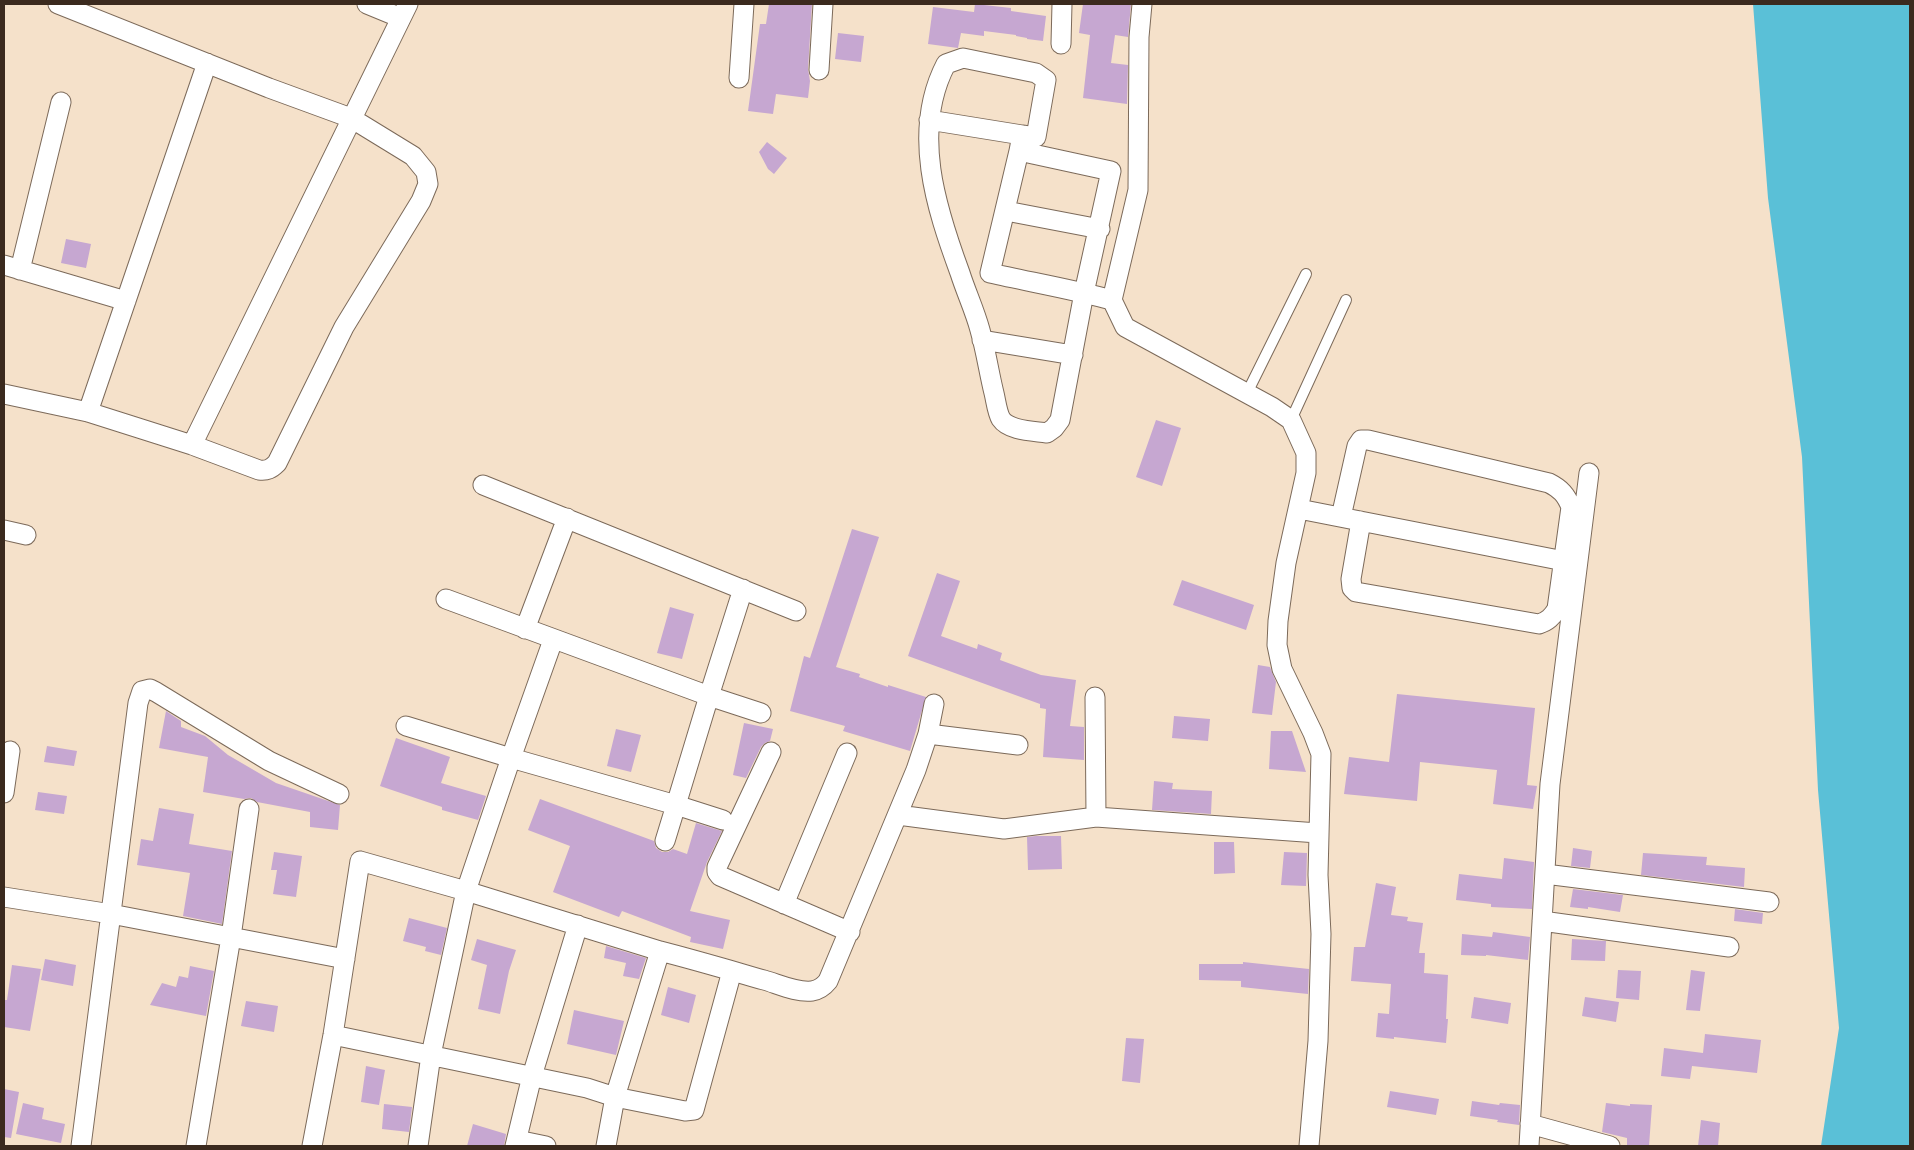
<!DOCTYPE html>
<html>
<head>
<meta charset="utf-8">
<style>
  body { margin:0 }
  #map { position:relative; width:1914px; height:1150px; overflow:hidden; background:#f5e1ca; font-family:"Patrick Hand",sans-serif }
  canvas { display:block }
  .frame { position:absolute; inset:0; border:5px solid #3b2a1e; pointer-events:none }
</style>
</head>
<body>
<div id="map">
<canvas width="1914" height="1150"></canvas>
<div class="frame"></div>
</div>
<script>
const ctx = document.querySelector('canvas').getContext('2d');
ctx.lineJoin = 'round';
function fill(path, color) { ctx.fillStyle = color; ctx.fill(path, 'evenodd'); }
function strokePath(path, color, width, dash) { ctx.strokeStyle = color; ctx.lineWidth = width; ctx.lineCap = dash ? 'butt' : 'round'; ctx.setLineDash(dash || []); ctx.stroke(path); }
fill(new Path2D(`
  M 1753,4 L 1910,4 L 1910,1146 L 1821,1146 L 1839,1028 L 1818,790 L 1802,457 L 1768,198 Z`), '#5ac0d7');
fill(new Path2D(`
  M 769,4 L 812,4 L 808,69 L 810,81 L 808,98 L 776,94 L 773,114 L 748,111 L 760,24 L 766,24 Z
  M 975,4 L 1011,8 L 1011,11 L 1046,16 L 1043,41 L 1027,39 L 1027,38 L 1016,36 L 1016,35 L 984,31 L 984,36 L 961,33 L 958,48 L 928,44 L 933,7 L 974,12 Z
  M 1083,4 L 1131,4 L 1128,37 L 1115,35 L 1111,63 L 1128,65 L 1127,104 L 1083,98 L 1090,35 L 1079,33 Z
  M 838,33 L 864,36 L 861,62 L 835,59 Z
  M 767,142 L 787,158 L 774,174 L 768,169 L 759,152 Z
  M 66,239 L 91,244 L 86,268 L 61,263 Z
  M 1156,420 L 1181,428 L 1162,486 L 1136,477 Z
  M 852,529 L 879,537 L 836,667 L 860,674 L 859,677 L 888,687 L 888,685 L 926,697 L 910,751 L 843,731 L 845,726 L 790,711 L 804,656 L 810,658 Z
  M 937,573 L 960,581 L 941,636 L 977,649 L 978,644 L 1002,653 L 1000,660 L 1041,675 L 1076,680 L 1070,726 L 1084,727 L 1084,760 L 1043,757 L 1046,709 L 1040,708 L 1040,704 L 908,656 Z
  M 1182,580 L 1254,605 L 1246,630 L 1173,605 Z
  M 670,607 L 694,614 L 682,659 L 657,653 Z
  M 1258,665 L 1270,667 L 1276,682 L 1272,715 L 1252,713 Z
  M 1397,694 L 1535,708 L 1527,785 L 1537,786 L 1533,809 L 1493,804 L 1497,770 L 1420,762 L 1417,801 L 1344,794 L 1349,757 L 1389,762 Z
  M 166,711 L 181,721 L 181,727 L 205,736 L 228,755 L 276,783 L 340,805 L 338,830 L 310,827 L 310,812 L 257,802 L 251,798 L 244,799 L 203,792 L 208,757 L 159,748 Z
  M 1174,716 L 1210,719 L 1208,741 L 1172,738 Z
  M 744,723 L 773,729 L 770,741 L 765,743 L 761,747 L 746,778 L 733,775 Z
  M 616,729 L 641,735 L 631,772 L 607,766 Z
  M 1271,731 L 1292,731 L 1306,772 L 1269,769 Z
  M 396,738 L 450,757 L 441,783 L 486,796 L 478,820 L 442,810 L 442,807 L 380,786 Z
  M 47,746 L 77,751 L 74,766 L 44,762 Z
  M 1154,781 L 1173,783 L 1172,789 L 1212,791 L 1211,814 L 1152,810 Z
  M 38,792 L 67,796 L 64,814 L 35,810 Z
  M 540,799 L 654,841 L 656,848 L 662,852 L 668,852 L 673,849 L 687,854 L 696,823 L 722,831 L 707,862 L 690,911 L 730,920 L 723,949 L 690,942 L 691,937 L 622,911 L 619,917 L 553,892 L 570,846 L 528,830 Z
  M 159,808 L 194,814 L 189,844 L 232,851 L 222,924 L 183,916 L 190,873 L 137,865 L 141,839 L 153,841 Z
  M 1036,836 L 1061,836 L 1062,869 L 1028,870 L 1027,837 Z
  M 1214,842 L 1234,842 L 1235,873 L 1214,874 Z
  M 1573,848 L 1592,851 L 1590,868 L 1571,866 Z
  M 274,852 L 302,856 L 296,897 L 273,894 L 277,870 L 271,870 Z
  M 1284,852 L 1307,853 L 1306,886 L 1281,885 Z
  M 1643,853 L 1707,857 L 1706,865 L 1745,868 L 1744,887 L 1641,875 Z
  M 1504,858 L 1534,862 L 1532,909 L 1491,907 L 1491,904 L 1456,900 L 1459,874 L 1502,879 Z
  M 1376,883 L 1396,887 L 1391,915 L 1408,917 L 1407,921 L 1423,923 L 1419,953 L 1425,953 L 1424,973 L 1448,975 L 1446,1019 L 1448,1019 L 1446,1043 L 1394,1037 L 1394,1039 L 1376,1037 L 1378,1013 L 1389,1014 L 1391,984 L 1351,981 L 1354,947 L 1365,947 Z
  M 1573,889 L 1623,895 L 1620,912 L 1588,907 L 1588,909 L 1570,907 Z
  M 1735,909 L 1763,913 L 1762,924 L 1734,921 Z
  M 409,918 L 447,928 L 441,955 L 425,951 L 426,947 L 403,941 Z
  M 1493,932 L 1530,937 L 1528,960 L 1486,955 L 1486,956 L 1461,955 L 1462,934 L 1492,937 Z
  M 477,939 L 516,950 L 509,971 L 500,1014 L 478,1009 L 487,965 L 471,960 Z
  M 1572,939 L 1606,941 L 1605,961 L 1571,960 Z
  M 606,946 L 646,958 L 639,979 L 623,976 L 626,963 L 604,958 Z
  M 45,959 L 76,965 L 73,986 L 41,980 Z
  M 1243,962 L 1309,969 L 1308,994 L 1241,987 L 1241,981 L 1199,980 L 1199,964 L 1243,964 Z
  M 12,965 L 41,969 L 30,1031 L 4,1027 L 4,1000 L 7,1000 Z
  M 190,966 L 214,971 L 206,1016 L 150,1005 L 162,983 L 176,987 L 179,976 L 188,978 Z
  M 1618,970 L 1641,971 L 1639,1000 L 1616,998 Z
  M 1691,970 L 1705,972 L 1700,1011 L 1686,1010 Z
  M 668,987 L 696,995 L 689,1023 L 661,1015 Z
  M 1474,997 L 1511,1003 L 1508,1024 L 1471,1018 Z
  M 1585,997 L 1619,1002 L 1616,1022 L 1582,1016 Z
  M 246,1001 L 278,1006 L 274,1032 L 241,1026 Z
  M 574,1010 L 624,1021 L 616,1055 L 567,1044 Z
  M 1705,1034 L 1761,1040 L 1757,1073 L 1692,1066 L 1690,1079 L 1661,1076 L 1664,1048 L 1703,1053 Z
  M 1126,1038 L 1144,1039 L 1140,1083 L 1122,1081 Z
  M 366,1066 L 385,1070 L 379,1105 L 361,1102 Z
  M 4,1089 L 19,1092 L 11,1138 L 4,1137 Z
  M 1390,1091 L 1439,1099 L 1436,1115 L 1387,1107 Z
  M 1472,1101 L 1499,1105 L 1500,1103 L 1520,1105 L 1519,1125 L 1497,1122 L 1498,1120 L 1470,1116 Z
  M 23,1103 L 44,1108 L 42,1119 L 65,1124 L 61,1143 L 16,1134 Z
  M 1606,1103 L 1630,1106 L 1630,1104 L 1652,1105 L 1649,1146 L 1627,1146 L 1627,1138 L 1602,1132 Z
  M 384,1104 L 412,1107 L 409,1132 L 382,1129 Z
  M 1701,1120 L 1720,1123 L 1718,1146 L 1698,1146 Z
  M 473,1124 L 506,1134 L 504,1146 L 467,1146 Z`), '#c6a7d1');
const service = new Path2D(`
  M 1247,393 L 1306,274
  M 1291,420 L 1346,300`);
const minor = new Path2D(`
  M 367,4 L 401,18
  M 1142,4 L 1139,37 L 1138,190 L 1112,300 L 1125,327 L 1272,407 L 1291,420 L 1306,453 L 1306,473 L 1286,563 L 1278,621 L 1277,645 L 1282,669 L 1313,733 L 1321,754 L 1318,875 L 1321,934 L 1318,1041 L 1309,1146
  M 1061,44 L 1062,4
  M 819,70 L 823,4
  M 739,78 L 744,4
  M 929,120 L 1022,135
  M 1019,151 L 1022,135 L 1036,137 L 1046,80 L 1036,73 L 963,58 L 946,64 C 911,131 936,208 960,273 C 966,292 975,311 980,330 C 986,351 989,373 994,393 C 996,401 997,412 1001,419 C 1009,431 1034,431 1047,433 L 1054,428 L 1060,420 L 1084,293 L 1111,171 L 1019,151 L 990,273 C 1030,282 1071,289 1112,300
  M 1006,211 L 1100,229
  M 4,265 L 126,301
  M 20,270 L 61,102
  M 982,340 L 1073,355
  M 4,394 L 88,412 L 192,445 L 259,470 C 267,471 271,469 277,463 L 344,327 L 421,201 L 428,184 L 426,172 L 413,156 L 351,118 L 269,88 L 58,4
  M 88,412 L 207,63
  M 192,445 L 408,4
  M 483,485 L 796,611
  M 1299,509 L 1564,561
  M 1341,517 L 1357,446 L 1361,440 L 1368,440 L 1549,483 C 1561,489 1566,495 1571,507 L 1557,609 C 1552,617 1548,621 1539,624 L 1356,592 L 1352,588 L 1351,579 L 1361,521
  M 4,530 L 26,535
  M 743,589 L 709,696 L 761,713
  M 525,629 L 567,518
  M 1095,697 L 1096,817
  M 406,726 L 511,758 L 553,640
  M 928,734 L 1018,745
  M 771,752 L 717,867 L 717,872 L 720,876 L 850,932
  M 4,793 L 10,751
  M 898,815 L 1004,829 L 1096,817 L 1318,833
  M 665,841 L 676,805 L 723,820
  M 1545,874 L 1769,902
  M 4,897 L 111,914 L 345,959
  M 784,904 L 847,753
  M 1542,921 L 1729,947
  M 732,971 L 694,1110 L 685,1111 L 615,1097 L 660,951 C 695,960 729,970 764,980 C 778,984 797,993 812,991 C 819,990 824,986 828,981 L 916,770 L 928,734 L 934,704
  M 333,1035 L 587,1088 L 615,1097 L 606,1146
  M 1530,1124 L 1610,1146
  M 517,1140 L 546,1146
  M 81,1146 L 138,703 L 142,691 L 150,689 L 156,692 L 269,761 L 339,794
  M 196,1146 L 231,937 L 249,809
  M 312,1146 L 333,1035 L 360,861 L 466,891 L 660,951
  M 418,1146 L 431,1055 L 466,891 L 511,758 L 676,805 L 709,696 L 446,599
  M 515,1146 L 532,1076 L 578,925
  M 1529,1146 L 1550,784 L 1589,473`);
strokePath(service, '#7c6a5a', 12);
strokePath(minor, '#7c6a5a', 21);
strokePath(service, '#fff', 10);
strokePath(minor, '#fff', 19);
</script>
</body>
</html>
